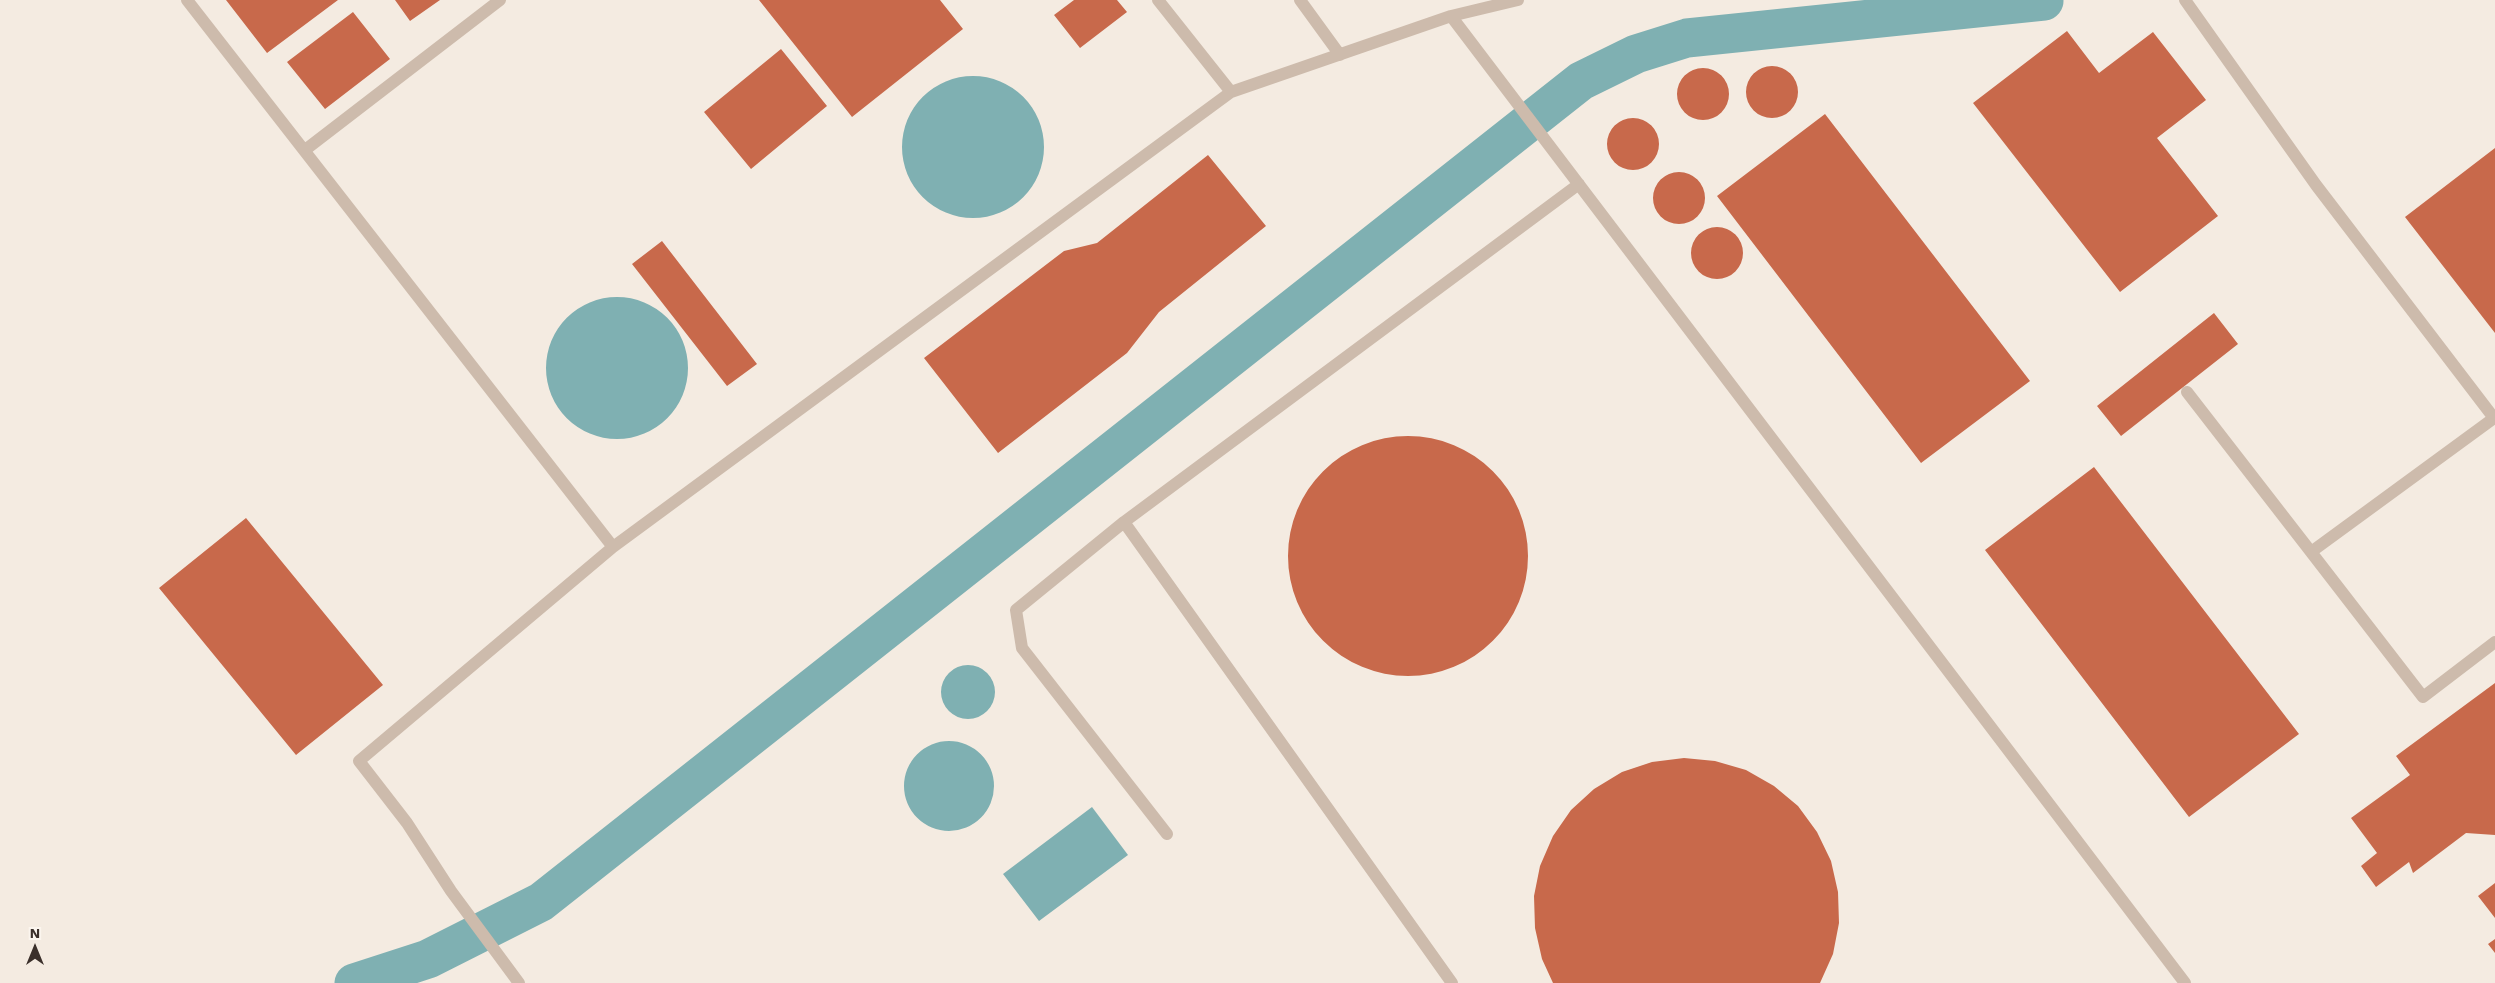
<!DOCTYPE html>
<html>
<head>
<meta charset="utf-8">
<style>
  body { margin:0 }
  #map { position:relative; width:2495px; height:983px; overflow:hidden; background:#f4ebe1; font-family:"Work Sans",sans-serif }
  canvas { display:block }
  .north { position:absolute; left:10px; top:923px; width:50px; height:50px; -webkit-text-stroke:4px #fbf5ee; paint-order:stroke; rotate:0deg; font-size:14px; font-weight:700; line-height:20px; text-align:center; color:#3b302b }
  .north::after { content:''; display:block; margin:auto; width:18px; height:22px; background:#3b302b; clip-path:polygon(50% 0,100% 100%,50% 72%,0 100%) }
</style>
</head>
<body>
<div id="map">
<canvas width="2495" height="983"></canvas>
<div class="north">N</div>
</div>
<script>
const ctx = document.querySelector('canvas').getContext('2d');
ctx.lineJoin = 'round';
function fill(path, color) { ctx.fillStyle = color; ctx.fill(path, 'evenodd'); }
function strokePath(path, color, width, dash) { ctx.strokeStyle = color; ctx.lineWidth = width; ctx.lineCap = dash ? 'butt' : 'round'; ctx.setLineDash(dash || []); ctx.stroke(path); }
fill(new Path2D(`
  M902 147a71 71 0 1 1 142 0a71 71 0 1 1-142 0Z
  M546 368a71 71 0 1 1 142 0a71 71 0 1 1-142 0Z
  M941 692a27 27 0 1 1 54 0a27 27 0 1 1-54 0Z
  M904 786a45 45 0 1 1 90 0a45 45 0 1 1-90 0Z
  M 1092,807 L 1128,855 L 1039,921 L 1003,874 Z`), '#7fb0b2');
strokePath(new Path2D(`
  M 354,983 L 428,959 L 541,902 L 1581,81 L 1636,54 L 1687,38 L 2044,1`), '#7fb0b2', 39);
fill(new Path2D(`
  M 226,0 L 338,0 L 267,53 Z
  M 395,0 L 440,0 L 410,21 Z
  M 759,0 L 940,0 L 963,29 L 852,117 Z
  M 1074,0 L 1117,0 L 1127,12 L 1080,48 L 1054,15 Z
  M 353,12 L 390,59 L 325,109 L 287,62 Z
  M 2067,31 L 2099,73 L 2153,32 L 2206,100 L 2157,138 L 2218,216 L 2120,292 L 1973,103 Z
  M 781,49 L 827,106 L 751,169 L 704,112 Z
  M1746 92a26 26 0 1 1 52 0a26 26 0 1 1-52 0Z
  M1677 94a26 26 0 1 1 52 0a26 26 0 1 1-52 0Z
  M 1825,114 L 2030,381 L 1921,463 L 1717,196 Z
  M1607 144a26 26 0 1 1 52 0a26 26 0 1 1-52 0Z
  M 2495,148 L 2495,333 L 2405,217 Z
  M 1208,155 L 1266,226 L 1159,312 L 1127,353 L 998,453 L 924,358 L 1064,251 L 1097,243 Z
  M1653 198a26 26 0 1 1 52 0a26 26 0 1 1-52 0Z
  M1691 253a26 26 0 1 1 52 0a26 26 0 1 1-52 0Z
  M 662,241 L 757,364 L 727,386 L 632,264 Z
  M 2214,313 L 2238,344 L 2121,436 L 2097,406 Z
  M1288 556a120 120 0 1 1 240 0a120 120 0 1 1-240 0Z
  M 2094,467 L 2299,734 L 2189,817 L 1985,550 Z
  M 246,518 L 383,685 L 296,755 L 159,588 Z
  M 2495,683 L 2495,835 L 2466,833 L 2413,873 L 2409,862 L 2376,887 L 2361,866 L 2377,853 L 2351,818 L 2410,775 L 2396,756 Z
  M 1684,758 L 1715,761 L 1746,770 L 1774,786 L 1798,806 L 1817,832 L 1831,861 L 1838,892 L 1839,923 L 1833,954 L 1820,983 L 1553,983 L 1542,959 L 1535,928 L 1534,896 L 1540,866 L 1553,836 L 1571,810 L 1594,789 L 1622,772 L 1652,762 Z
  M 2495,883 L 2495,918 L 2478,896 Z
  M 2495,939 L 2495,953 L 2488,944 Z`), '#c8694b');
strokePath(new Path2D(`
  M 187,0 L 613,547
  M 1300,0 L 1340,55
  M 2185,0 L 2316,185 L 2494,418 L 2311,552 L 2187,392
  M 1451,16 L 2185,983
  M 1231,92 L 1451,16 L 1518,0
  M 305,150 L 500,0
  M 1124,522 L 1016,610 L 1022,648 L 1167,834
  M 2311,552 L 2423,697 L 2495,642
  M 519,983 L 451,891 L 407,823 L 359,761 L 613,547 L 1231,92 L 1158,0
  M 1452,983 L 1124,522 L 1579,184`), '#cdbbac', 12);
</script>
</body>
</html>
